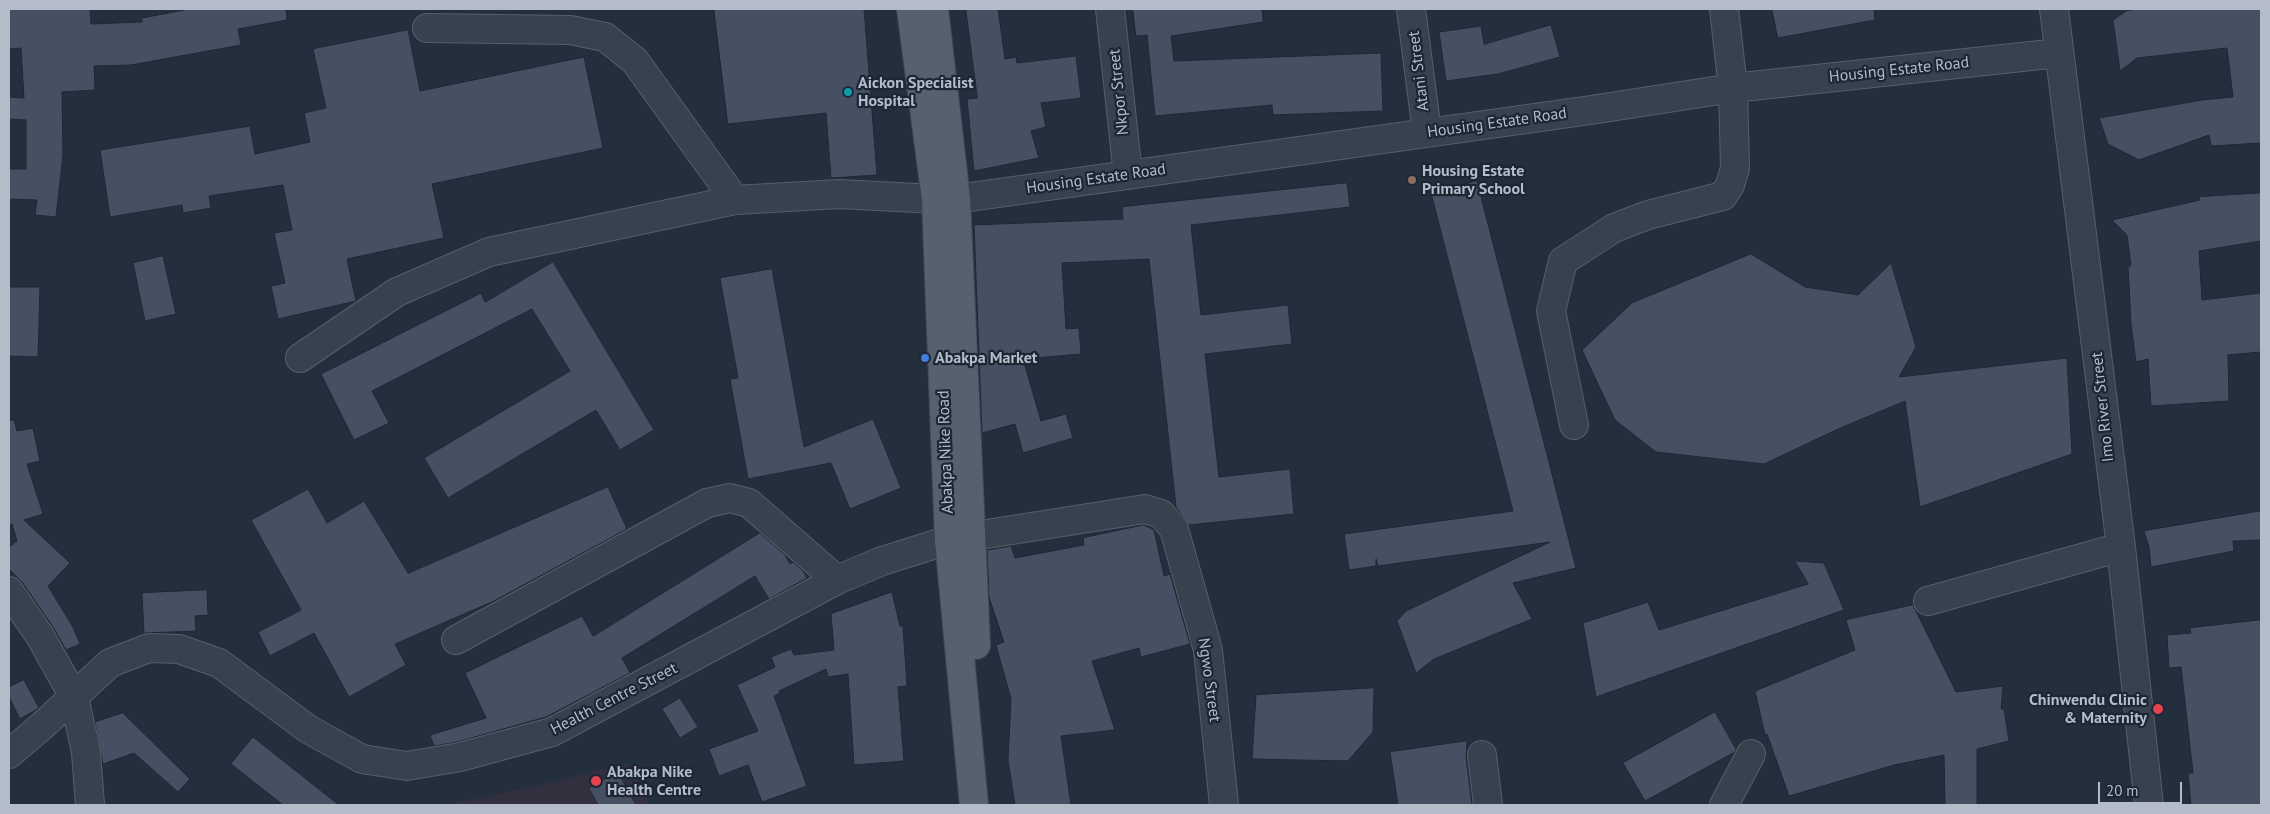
<!DOCTYPE html>
<html>
<head>
<meta charset="utf-8">
<style>
  body { margin:0 }
  #map { position:relative; width:2270px; height:814px; overflow:hidden; background:#242f3e; font-family:"PT Sans",sans-serif }
  canvas { display:block }
  .frame { position:absolute; inset:0; border:10px solid #b4bcc9; pointer-events:none }
  .scale { position:absolute; left:2098px; top:782px; width:84px; height:22px; box-sizing:border-box; border:2px solid #b4bcc9; border-top:0; padding-left:6px; font-size:15px; line-height:18px; white-space:nowrap; color:#b4bcc9; -webkit-text-stroke:4px #1d2633; paint-order:stroke }
</style>
</head>
<body>
<div id="map">
<canvas width="2270" height="814"></canvas>
<div class="frame"></div>
<div class="scale">20 m</div>
</div>
<script>
const ctx = document.querySelector('canvas').getContext('2d');
ctx.lineJoin = 'round';
function fill(path, color) { ctx.fillStyle = color; ctx.fill(path, 'evenodd'); }
function strokePath(path, color, width, dash) { ctx.strokeStyle = color; ctx.lineWidth = width; ctx.lineCap = dash ? 'butt' : 'round'; ctx.setLineDash(dash || []); ctx.stroke(path); }
function write(font, color, halo, rows, align = 'center') {
  ctx.font = font + ' "PT Sans",sans-serif'; ctx.lineWidth = 4.5; ctx.setLineDash([]); ctx.textBaseline = 'middle'; ctx.strokeStyle = halo; ctx.fillStyle = color; for (const [text, x, y, turn = 0] of rows) {
    ctx.save(); ctx.translate(x, y); ctx.rotate((+turn || 0) * Math.PI / 180); ctx.textAlign = isNaN(turn) ? turn : align; if (halo) ctx.strokeText(text, 0, 0); ctx.fillText(text, 0, 0); ctx.restore();
  }
}
fill(new Path2D(`
  M 628,763 L 651,805 L 447,805 L 540,785 Z`), '#32303f');
const building = new Path2D(`
  M 9,9 L 90,9 L 91,24 L 142,22 L 142,18 L 189,9 L 286,9 L 287,20 L 238,29 L 241,45 L 131,65 L 94,66 L 95,90 L 62,92 L 63,155 L 56,217 L 35,215 L 37,200 L 9,199 L 9,169 L 26,169 L 26,120 L 9,119 L 9,97 L 24,98 L 21,48 L 9,49 Z
  M 714,9 L 864,9 L 877,175 L 831,178 L 826,113 L 728,124 Z
  M 966,9 L 998,9 L 1005,59 L 1016,57 L 1017,63 L 1076,56 L 1081,98 L 1041,103 L 1046,127 L 1031,131 L 1039,158 L 974,171 L 967,99 L 977,98 Z
  M 1133,9 L 1262,9 L 1263,22 L 1171,36 L 1174,61 L 1381,53 L 1383,111 L 1273,115 L 1272,105 L 1155,116 L 1147,35 L 1136,36 Z
  M 1772,9 L 1874,9 L 1875,20 L 1778,38 Z
  M 2136,9 L 2261,9 L 2261,143 L 2211,146 L 2209,135 L 2139,160 L 2108,144 L 2099,118 L 2202,100 L 2233,97 L 2227,48 L 2137,58 L 2120,71 L 2113,20 L 2126,11 Z
  M 1551,25 L 1560,57 L 1498,74 L 1446,81 L 1439,32 L 1481,26 L 1484,44 Z
  M 408,30 L 420,91 L 584,57 L 603,148 L 432,184 L 444,238 L 347,259 L 356,301 L 278,319 L 271,286 L 285,283 L 274,233 L 292,230 L 283,185 L 209,196 L 211,208 L 183,213 L 182,205 L 110,217 L 100,150 L 250,126 L 255,154 L 310,142 L 304,113 L 326,108 L 313,49 Z
  M 1477,181 L 1576,568 L 1513,583 L 1532,619 L 1434,659 L 1416,673 L 1397,621 L 1406,611 L 1550,542 L 1378,566 L 1376,559 L 1376,566 L 1349,570 L 1344,534 L 1513,511 L 1431,193 Z
  M 1347,183 L 1350,207 L 1191,225 L 1201,315 L 1288,305 L 1292,344 L 1205,354 L 1219,477 L 1290,469 L 1294,514 L 1189,525 L 1176,507 L 1149,259 L 1062,263 L 1066,329 L 1079,328 L 1081,354 L 1023,359 L 1041,421 L 1066,414 L 1073,438 L 1023,453 L 1015,424 L 982,433 L 974,225 L 1123,219 L 1122,207 Z
  M 2261,193 L 2261,241 L 2199,251 L 2202,300 L 2261,293 L 2261,352 L 2228,355 L 2229,401 L 2151,406 L 2148,359 L 2136,362 L 2131,324 L 2128,266 L 2131,266 L 2127,235 L 2112,220 L 2200,200 L 2199,197 Z
  M 1751,254 L 1805,287 L 1858,295 L 1891,263 L 1916,347 L 1899,377 L 2067,358 L 2072,454 L 1920,507 L 1905,401 L 1838,429 L 1764,464 L 1656,452 L 1615,420 L 1582,350 L 1632,303 Z
  M 163,256 L 176,314 L 145,321 L 133,263 Z
  M 553,262 L 654,430 L 620,450 L 596,410 L 448,498 L 424,458 L 570,371 L 532,309 L 372,391 L 389,423 L 354,440 L 321,374 L 481,293 L 485,302 Z
  M 772,269 L 804,447 L 873,419 L 901,488 L 850,509 L 831,463 L 748,479 L 730,379 L 738,378 L 720,278 Z
  M 10,287 L 40,287 L 38,357 L 9,356 Z
  M 14,420 L 17,431 L 33,428 L 40,461 L 27,464 L 43,514 L 24,520 L 70,563 L 48,586 L 74,629 L 80,644 L 66,650 L 53,627 L 22,582 L 9,569 L 9,547 L 17,541 L 12,524 L 9,525 L 9,421 Z
  M 608,487 L 627,529 L 494,601 L 395,644 L 406,665 L 349,697 L 314,633 L 270,656 L 258,632 L 301,610 L 251,520 L 308,489 L 327,523 L 364,501 L 408,573 Z
  M 2261,511 L 2261,540 L 2233,541 L 2234,551 L 2151,567 L 2149,547 L 2144,531 Z
  M 1144,525 L 1154,530 L 1164,576 L 1170,574 L 1190,644 L 1141,657 L 1139,648 L 1092,661 L 1115,730 L 1061,736 L 1071,805 L 1015,805 L 1008,760 L 1011,699 L 996,645 L 1004,642 L 989,597 L 987,550 L 1011,546 L 1015,558 L 1084,545 L 1083,538 Z
  M 760,533 L 785,555 L 790,564 L 793,562 L 803,571 L 807,578 L 769,599 L 755,576 L 622,658 L 630,673 L 546,717 L 457,742 L 434,746 L 430,735 L 486,718 L 465,673 L 582,616 L 593,636 Z
  M 1795,561 L 1824,563 L 1844,610 L 1596,697 L 1583,623 L 1648,602 L 1659,630 L 1808,584 Z
  M 207,590 L 208,615 L 195,616 L 196,631 L 144,633 L 142,593 Z
  M 892,592 L 900,626 L 903,626 L 907,686 L 898,687 L 904,761 L 854,765 L 848,674 L 828,677 L 826,669 L 779,691 L 780,693 L 774,696 L 807,786 L 762,802 L 748,765 L 719,776 L 709,749 L 758,731 L 737,685 L 775,667 L 771,657 L 791,649 L 794,655 L 834,650 L 831,614 Z
  M 1913,605 L 1956,692 L 2003,686 L 2001,709 L 2004,709 L 2009,741 L 1977,749 L 1977,805 L 1945,805 L 1944,755 L 1894,765 L 1789,796 L 1767,734 L 1765,735 L 1755,691 L 1855,650 L 1846,620 Z
  M 2261,620 L 2261,805 L 2191,805 L 2188,773 L 2193,773 L 2181,667 L 2169,668 L 2167,635 L 2191,633 L 2190,628 Z
  M 24,680 L 39,708 L 20,719 L 9,697 L 9,687 Z
  M 1374,688 L 1373,732 L 1348,761 L 1252,759 L 1256,695 Z
  M 680,698 L 698,727 L 680,738 L 662,709 Z
  M 1715,712 L 1736,749 L 1735,752 L 1645,801 L 1623,763 Z
  M 123,713 L 190,779 L 178,792 L 134,753 L 103,764 L 95,722 Z
  M 253,737 L 339,805 L 283,805 L 231,764 Z
  M 1467,741 L 1466,757 L 1472,805 L 1398,805 L 1390,752 Z
  M 618,772 L 636,805 L 598,805 L 589,788 Z`);
fill(building, '#455162');
strokePath(building, '#1f2835', 1);
const minor = new Path2D(`
  M 1110,9 L 1128,175
  M 1411,9 L 1427,132
  M 2054,9 L 2121,547 L 2149,805
  M 427,28 L 570,30 L 605,37 L 635,61 L 735,200
  M 300,358 L 397,292 L 489,252 L 735,200 L 839,194 L 936,199 L 956,199 L 1591,110 L 1733,88 L 2059,53
  M 1574,425 L 1551,311 L 1563,261 L 1614,228 L 1648,215 L 1723,196 L 1730,185 L 1735,168 L 1733,88 L 1724,9
  M 9,591 L 40,636 L 74,697 L 86,752 L 90,805
  M 1928,601 L 2121,547
  M 456,640 L 707,503 L 730,498 L 749,503 L 837,580
  M 9,754 L 43,725 L 110,663 L 149,648 L 179,649 L 219,663 L 308,729 L 362,759 L 407,766 L 460,757 L 552,732 L 837,580 L 882,561 L 949,540 L 1145,509 L 1161,514 L 1174,529 L 1208,650 L 1224,805
  M 1482,755 L 1488,805
  M 1724,805 L 1751,754`);
const major = new Path2D(`
  M 911,9 L 936,199 L 949,540 L 974,805
  M 934,9 L 956,199 L 976,645`);
strokePath(minor, '#565f6c', 30);
strokePath(major, '#414a57', 30);
strokePath(minor, '#38414e', 28);
strokePath(major, '#56606e', 28);
for (const [x, y, r, color] of [
  [848,92,5,"#0f9aa8"],
  [1412,180,5,"#8d6e63"],
  [925,358,5,"#3f7fe0"],
  [2158,709,6,"#e0444e"],
  [596,781,6,"#e0444e"]
]) { const dot = new Path2D(); dot.arc(x, y, r, 0, 2 * Math.PI); ctx.fillStyle = color; ctx.fill(dot); strokePath(dot, '#1d2633', 2); }
write('16px', '#b4bcc9', '#1d2633', [
  ["Housing Estate Road",1899,70,-6],
  ["Atani Street",1419,71,-97],
  ["Nkpor Street",1119,92,-96],
  ["Housing Estate Road",1497,123,-8],
  ["Housing Estate Road",1096,179,-8],
  ["Imo River Street",2103,407,-96],
  ["Abakpa Nike Road",946,452,-92],
  ["Ngwo Street",1209,680,82],
  ["Health Centre Street",614,699,-27]
]);
write('bold 16px', '#b4bcc9', '#1d2633', [
  ["Aickon Specialist",858,83],
  ["Hospital",858,101],
  ["Housing Estate",1422,171],
  ["Primary School",1422,189],
  ["Abakpa Market",935,358],
  ["Chinwendu Clinic",2147,700,"right"],
  ["& Maternity",2147,718,"right"],
  ["Abakpa Nike",607,772],
  ["Health Centre",607,790]
], 'left');
</script>
</body>
</html>
